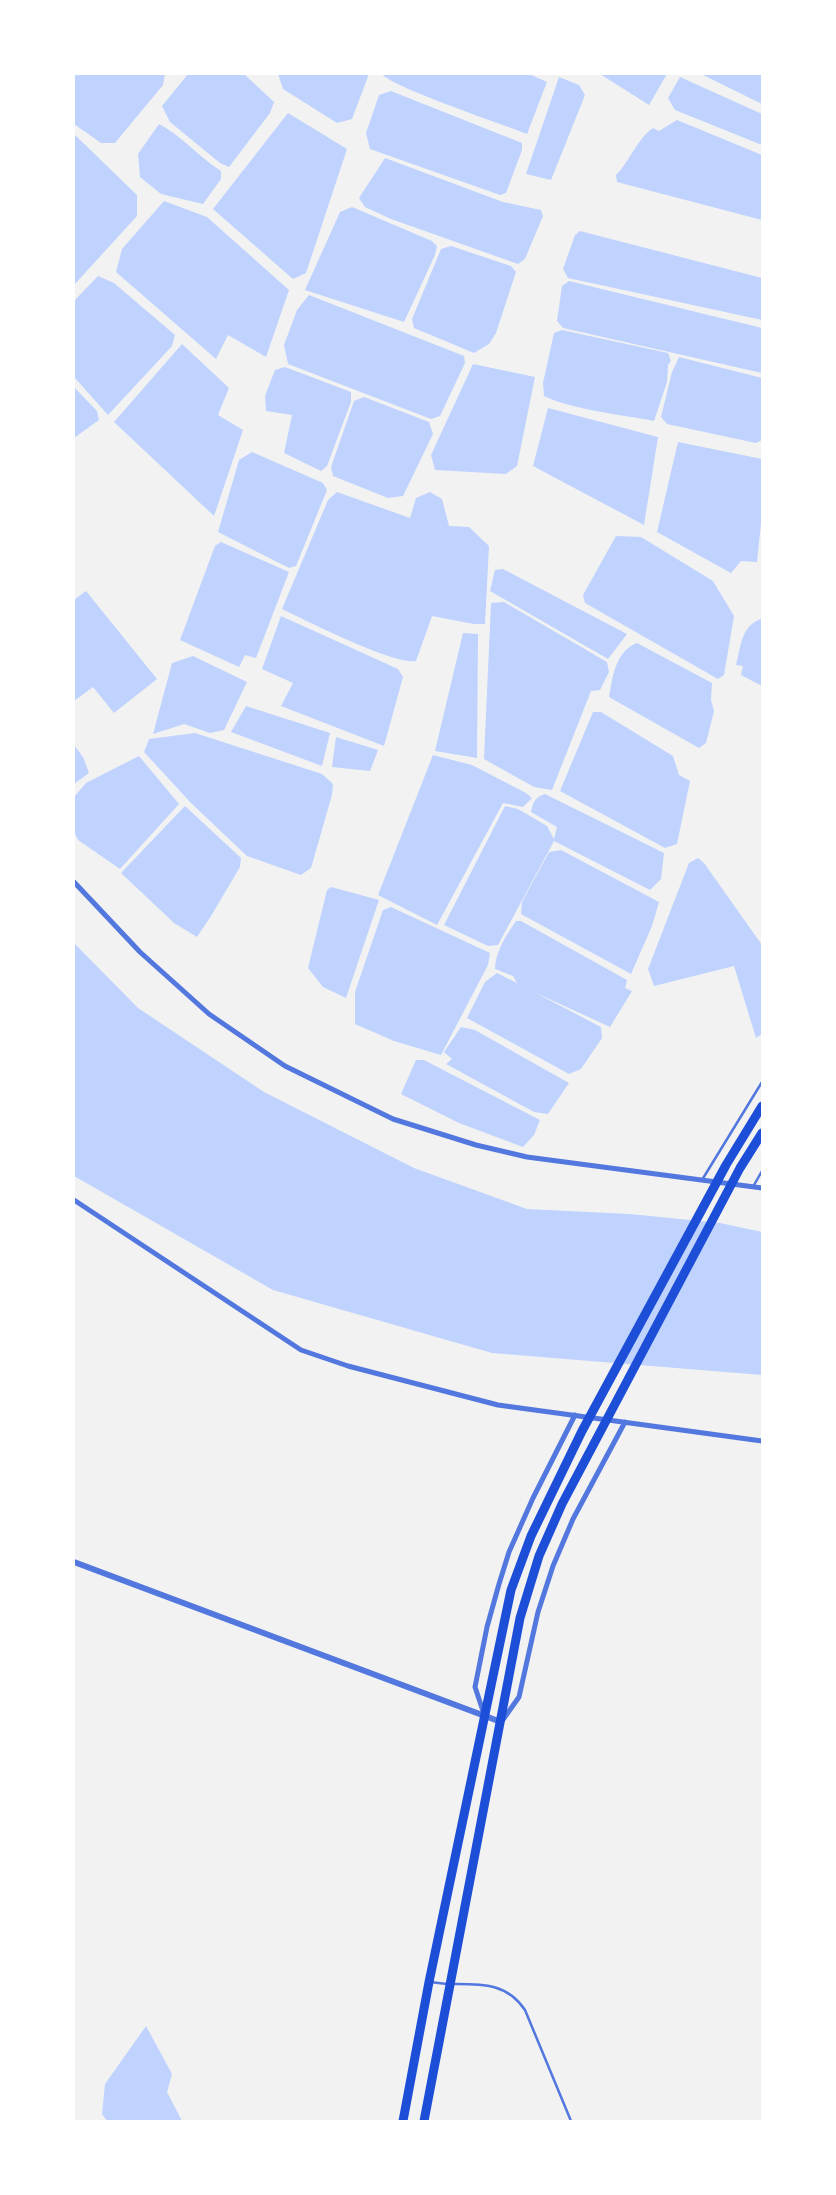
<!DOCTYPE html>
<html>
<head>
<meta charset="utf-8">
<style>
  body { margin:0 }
  #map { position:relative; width:836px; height:2195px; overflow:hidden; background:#f2f2f2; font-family:"Titillium Web",sans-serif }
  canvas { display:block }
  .frame { position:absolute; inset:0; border:75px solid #fff; pointer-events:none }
</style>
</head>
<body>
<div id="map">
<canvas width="836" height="2195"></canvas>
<div class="frame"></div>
</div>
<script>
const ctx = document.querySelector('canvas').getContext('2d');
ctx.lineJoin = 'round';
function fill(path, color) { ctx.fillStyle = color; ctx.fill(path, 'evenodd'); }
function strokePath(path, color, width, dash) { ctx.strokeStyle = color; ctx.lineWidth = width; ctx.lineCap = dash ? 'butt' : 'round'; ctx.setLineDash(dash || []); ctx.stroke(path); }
fill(new Path2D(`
  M 74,74 L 165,74 L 163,85 L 115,143 L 101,143 L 74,124 Z
  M 188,74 L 244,74 L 274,102 L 270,113 L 229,167 L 220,163 L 170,122 L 162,106 Z
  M 278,74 L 369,74 L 352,119 L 337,123 L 283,89 Z
  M 382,74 L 529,74 L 547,82 L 527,134 C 505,125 391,87 382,74 Z
  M 600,74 L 667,74 L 649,105 Z
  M 701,74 L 762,74 L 762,104 Z
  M 559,77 L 579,85 L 585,95 L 551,180 L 526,174 Z
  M 680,77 L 762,114 L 762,145 L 675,110 L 668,98 Z
  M 391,91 L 522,143 L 522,150 L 506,193 L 500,195 L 370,149 L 366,133 L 379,95 Z
  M 288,113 L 347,149 L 306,273 L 293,279 L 213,209 Z
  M 677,120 L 762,155 L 762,220 L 617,182 L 616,175 C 630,161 637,139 653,128 L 659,131 Z
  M 159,124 C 182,136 199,157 221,171 L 221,179 L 203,204 L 161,194 L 140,177 L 138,154 Z
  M 74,134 L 137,195 L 137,216 L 74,285 Z
  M 385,158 L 503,202 L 541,210 L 543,216 L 525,259 L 518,264 L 391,219 L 365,207 L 359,198 Z
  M 164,201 L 207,217 L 289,290 L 266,357 L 228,335 L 216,359 L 116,272 L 122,249 Z
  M 352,207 L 432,241 L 437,246 L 435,255 L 404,322 L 305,290 L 340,212 Z
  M 580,231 L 762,278 L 762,320 L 568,278 L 563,269 L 575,235 Z
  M 451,246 L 511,266 L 516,272 L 496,333 L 489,344 L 474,353 L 414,328 L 412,319 L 441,249 Z
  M 98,276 L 114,283 L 175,335 L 172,346 L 108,415 L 74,377 L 74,301 Z
  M 569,281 L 762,328 L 762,373 L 563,328 L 557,321 L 562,286 Z
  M 309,295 L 464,356 L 465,363 L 440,416 L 431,419 L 288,364 L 284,345 L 297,310 Z
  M 562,330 L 668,353 L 671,361 L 668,365 L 667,382 L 654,421 C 624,415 569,409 544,396 L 543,383 L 554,333 Z
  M 182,344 L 229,388 L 218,415 L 243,430 L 214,516 L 114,422 Z
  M 679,357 L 762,378 L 762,440 L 756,443 L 667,424 L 661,417 L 672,372 Z
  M 473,364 L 535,377 L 517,466 L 506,474 L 435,470 L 431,455 Z
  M 285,367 L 351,392 L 351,402 L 327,466 L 321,471 L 284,453 L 292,415 L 266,411 L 265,396 L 275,370 Z
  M 74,387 L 97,411 L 99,420 L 74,438 Z
  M 364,397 L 429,422 L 433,434 L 403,496 L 388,498 L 333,476 L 331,467 L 354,401 Z
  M 548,408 L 658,437 L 644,525 L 533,466 Z
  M 678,442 L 762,459 L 762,514 L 757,562 L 741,561 L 731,573 L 657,532 Z
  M 252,452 L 323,483 L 327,490 L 296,566 L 289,568 L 218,532 L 239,460 Z
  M 337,492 L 410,518 L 416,498 L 430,492 L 442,499 L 449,526 L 469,527 L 489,546 L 485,624 L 474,624 L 432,616 L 416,661 C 394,665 307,621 282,609 L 328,500 Z
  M 616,536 L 641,537 L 713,581 L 734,616 L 724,675 L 718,679 L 585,603 L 583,595 Z
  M 221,542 L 289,572 L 256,658 L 245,655 L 239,667 L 180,640 L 215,546 Z
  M 503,569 L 627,634 L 608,659 L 490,591 L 495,570 Z
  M 86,591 L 157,679 L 114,713 L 93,687 L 74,701 L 74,600 Z
  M 504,602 L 607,662 L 609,672 L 600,690 L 591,691 L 552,790 L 534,787 L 484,759 L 491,603 Z
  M 281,616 L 398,669 L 403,677 L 384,746 L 281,706 L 293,683 L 262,669 Z
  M 761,619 L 762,620 L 762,686 L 741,675 L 743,666 L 736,665 C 741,646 741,626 761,619 Z
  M 463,633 L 478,634 L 477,758 L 435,751 Z
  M 637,643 L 712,683 L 711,700 L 714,711 L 706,743 L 699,748 L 609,697 C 613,676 615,652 637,643 Z
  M 193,656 L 247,682 L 224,730 L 210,733 L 184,724 L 153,734 L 172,663 Z
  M 246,706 L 330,733 L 322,766 L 231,732 Z
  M 593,712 L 601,712 L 673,756 L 679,775 L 690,781 L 677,844 L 665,848 L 560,791 Z
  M 195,733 L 322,774 L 333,784 L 332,795 L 311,868 L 301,875 L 247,856 L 191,803 L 144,752 L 149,739 Z
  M 336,737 L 378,750 L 370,771 L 332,767 Z
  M 74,745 L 83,757 L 89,773 L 74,784 Z
  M 433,755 L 472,765 L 526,793 L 532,798 L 523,807 L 503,803 L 437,925 L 378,895 Z
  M 139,756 L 179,804 L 120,869 L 78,840 L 74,832 L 74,797 L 86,783 Z
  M 545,794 L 664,853 L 661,879 L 650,890 L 554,841 L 498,945 L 488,946 L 444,925 L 505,806 L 518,809 L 547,826 L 554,839 L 557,827 L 531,812 C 533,802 535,797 545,794 Z
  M 185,806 L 241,858 L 240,867 L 211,916 L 197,937 L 174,923 L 121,873 Z
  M 561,850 L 659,902 L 652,926 L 631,974 L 521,914 L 522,902 L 549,852 Z
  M 698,858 L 704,863 L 762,945 L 762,1034 L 756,1038 L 734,966 L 654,986 L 648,969 L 689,863 Z
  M 331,887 L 379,900 L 346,998 L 323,987 L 308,968 L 327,890 Z
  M 391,907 L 490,953 L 488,965 L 441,1055 L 394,1041 L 355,1024 L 355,992 L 383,910 Z
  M 516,921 L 521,921 L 627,980 L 625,988 L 632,991 L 610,1027 L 534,992 L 601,1027 L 602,1038 L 581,1069 L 569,1074 L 467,1018 L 485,982 L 497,973 L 517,983 L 513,976 L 495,969 C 495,953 506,935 516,921 Z
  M 74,943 L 138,1008 L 264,1092 L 414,1168 L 527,1209 L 630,1214 L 720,1223 L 762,1232 L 762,1375 L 492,1353 L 273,1290 L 74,1176 Z
  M 461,1027 L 475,1030 L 569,1083 L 548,1114 L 534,1112 L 446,1064 L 452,1059 L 444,1052 Z
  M 416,1060 L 424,1060 L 540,1120 L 534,1135 L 523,1147 L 459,1123 L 401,1094 Z
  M 146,2026 L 172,2074 L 167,2092 L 182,2121 L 107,2121 L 102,2114 L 105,2084 Z`), '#bfd3fe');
strokePath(new Path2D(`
  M 702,1180 L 762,1082
  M 754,1185 L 762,1171
  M 430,1982 L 447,1984
  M 453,1984 C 482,1984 507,1983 525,2010 L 571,2121`), '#5277de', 2.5);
strokePath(new Path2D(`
  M 74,882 L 140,952 L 209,1014 L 285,1066 L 393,1119 L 476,1145 L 527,1157 L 762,1188
  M 74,1200 L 301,1350 L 348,1366 L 498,1405 L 762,1441
  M 484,1714 L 475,1687 L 487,1627 L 499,1584 L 509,1552 L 533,1498 L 575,1415
  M 502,1721 L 519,1697 L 538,1612 L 553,1566 L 573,1519 L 625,1422`), '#5277de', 5);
strokePath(new Path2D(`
  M 74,1562 L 501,1722`), '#5277de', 6);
strokePath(new Path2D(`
  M 403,2121 L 429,1982 L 511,1590 L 531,1536 L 582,1431 L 726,1165 L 762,1106
  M 424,2121 L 520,1618 L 539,1556 L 562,1504 L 740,1168 L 762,1133`), '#1d4ed8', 9);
</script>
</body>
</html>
